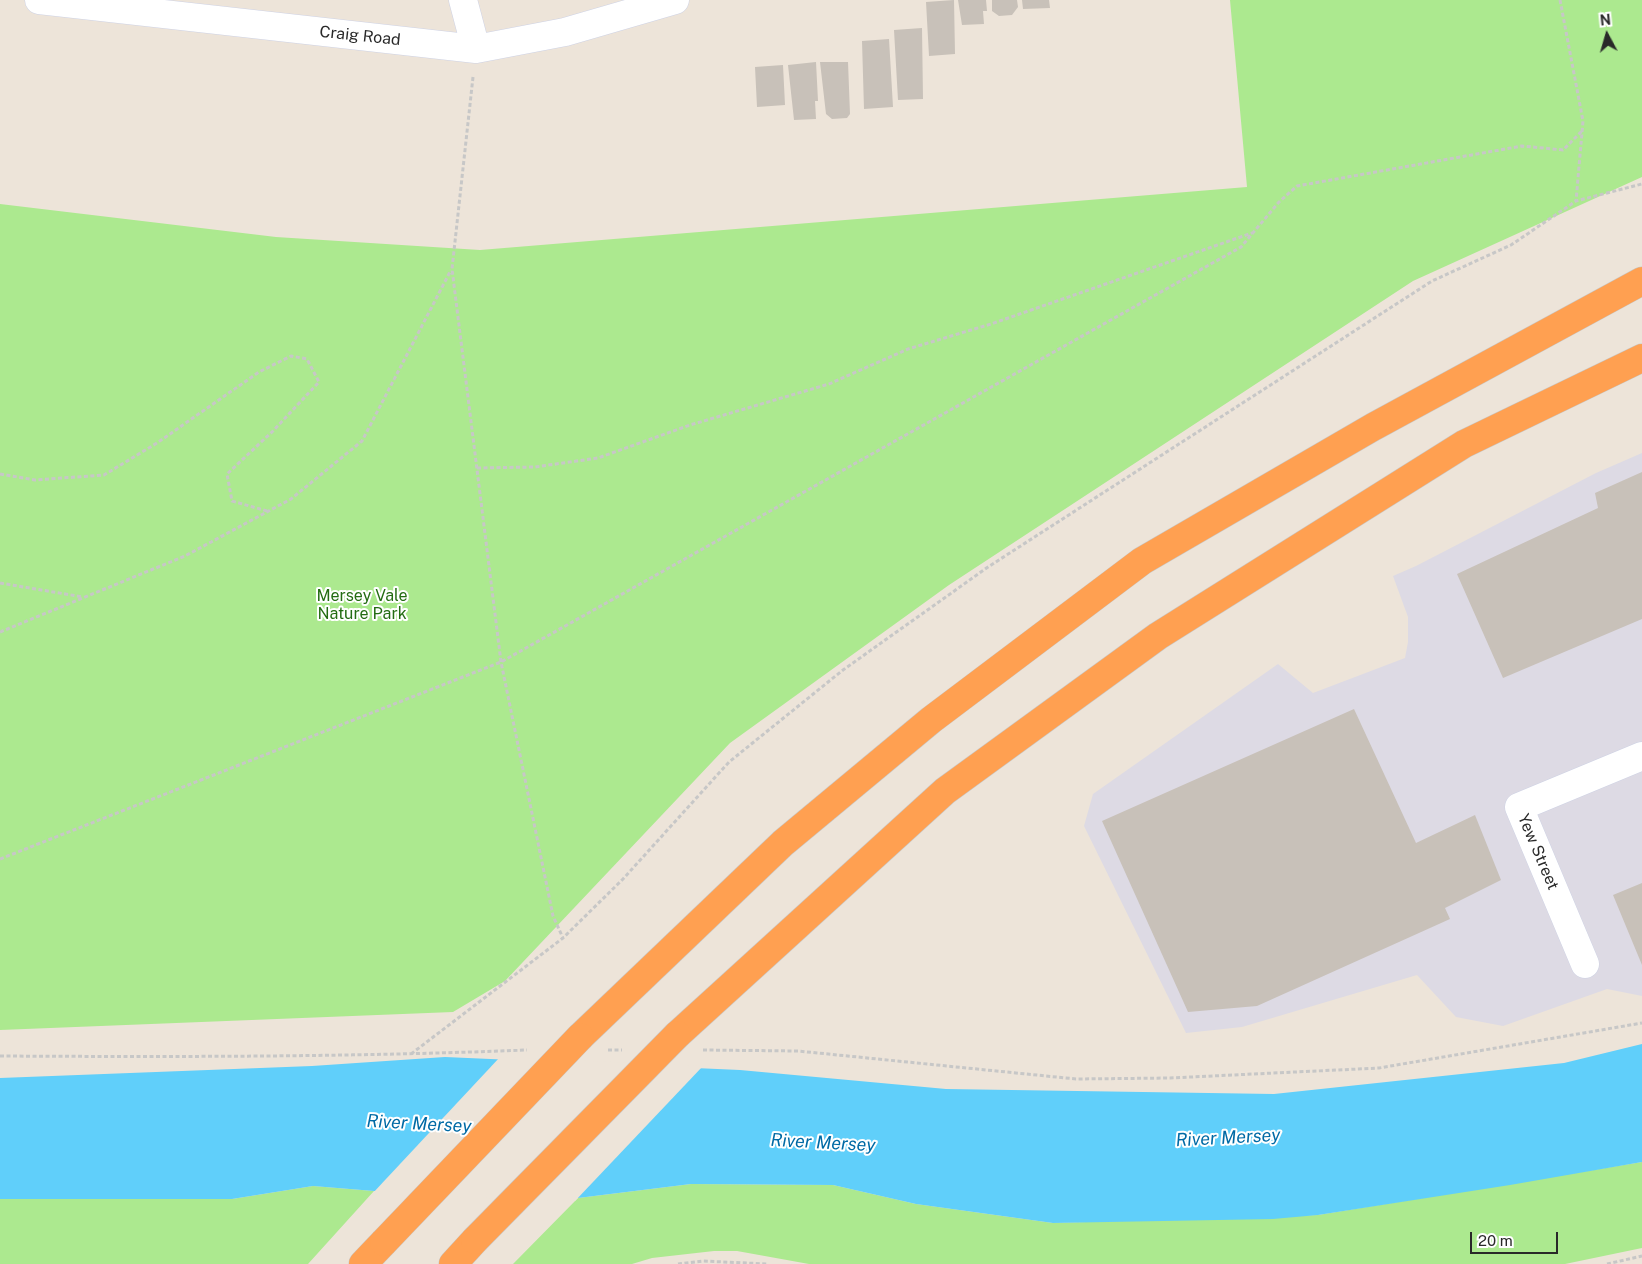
<!DOCTYPE html>
<html>
<head>
<meta charset="utf-8">
<style>
  body { margin:0 }
  #map { position:relative; width:1642px; height:1264px; overflow:hidden; background:#ede4d9; font-family:"Public Sans",sans-serif }
  canvas { display:block }
  .north { position:absolute; left:1582px; top:10px; width:50px; height:50px; -webkit-text-stroke:4px #fff; paint-order:stroke; rotate:354deg; font-size:14px; font-weight:700; line-height:20px; text-align:center; color:#292929 }
  .north::after { content:''; display:block; margin:auto; width:18px; height:22px; background:#292929; clip-path:polygon(50% 0,100% 100%,50% 72%,0 100%) }
  .scale { position:absolute; left:1470px; top:1232px; width:88px; height:22px; box-sizing:border-box; border:2px solid #292929; border-top:0; padding-left:6px; font-size:15px; line-height:18px; white-space:nowrap; color:#292929; -webkit-text-stroke:4px #fff; paint-order:stroke }
</style>
</head>
<body>
<div id="map">
<canvas width="1642" height="1264"></canvas>
<div class="north">N</div>
<div class="scale">20 m</div>
</div>
<script>
const ctx = document.querySelector('canvas').getContext('2d');
ctx.lineJoin = 'round';
function fill(path, color) { ctx.fillStyle = color; ctx.fill(path, 'evenodd'); }
function strokePath(path, color, width, dash) { ctx.strokeStyle = color; ctx.lineWidth = width; ctx.lineCap = dash ? 'butt' : 'round'; ctx.setLineDash(dash || []); ctx.stroke(path); }
function write(font, color, halo, rows, align = 'center') {
  ctx.font = font + ' "Public Sans",sans-serif'; ctx.lineWidth = 4; ctx.setLineDash([]); ctx.textBaseline = 'middle'; ctx.strokeStyle = halo; ctx.fillStyle = color; for (const [text, x, y, turn = 0] of rows) {
    ctx.save(); ctx.translate(x, y); ctx.rotate((+turn || 0) * Math.PI / 180); ctx.textAlign = isNaN(turn) ? turn : align; if (halo) ctx.strokeText(text, 0, 0); ctx.fillText(text, 0, 0); ctx.restore();
  }
}
fill(new Path2D(`
  M 1642,453 L 1642,996 L 1607,989 L 1503,1026 L 1456,1017 L 1417,975 L 1242,1027 L 1186,1033 L 1084,826 L 1093,794 L 1278,664 L 1313,693 L 1405,658 L 1408,642 L 1408,617 L 1393,576 L 1416,566 L 1596,473 Z`), '#dddae4');
fill(new Path2D(`
  M 1230,0 L 1642,0 L 1642,177 L 1413,281 L 949,585 L 730,743 L 505,981 L 453,1012 L 0,1030 L 0,204 L 276,237 L 480,250 L 1247,187 Z
  M 1642,1162 L 1642,1248 L 1565,1264 L 809,1264 L 737,1251 L 714,1251 L 652,1258 L 632,1264 L 513,1264 L 578,1198 L 691,1184 L 833,1185 L 916,1204 L 1053,1223 L 1318,1215 Z
  M 313,1186 L 374,1191 L 308,1264 L 0,1264 L 0,1199 L 232,1199 Z`), '#ace98f');
fill(new Path2D(`
  M 1642,1044 L 1642,1162 L 1510,1185 L 1318,1215 L 1273,1219 L 1053,1223 L 916,1204 L 833,1185 L 691,1184 L 578,1198 L 374,1191 L 313,1186 L 232,1199 L 0,1199 L 0,1078 L 312,1066 L 445,1057 L 740,1070 L 946,1089 L 1274,1094 L 1564,1063 Z`), '#60cffa');
fill(new Path2D(`
  M 500,1057 L 703,1066 L 575,1201 L 372,1194 Z`), '#ede4d9');
fill(new Path2D(`
  M 954,0 L 955,54 L 929,56 L 926,2 Z
  M 958,0 L 986,0 L 987,11 L 983,11 L 984,24 L 962,25 Z
  M 992,0 L 1017,0 L 1018,7 L 1012,15 L 999,16 L 992,11 Z
  M 1022,0 L 1049,0 L 1050,8 L 1023,9 Z
  M 922,28 L 923,99 L 898,100 L 894,30 Z
  M 889,39 L 893,107 L 864,109 L 862,41 Z
  M 816,62 L 818,101 L 815,101 L 816,119 L 794,120 L 788,65 Z
  M 820,62 L 848,62 L 850,114 L 847,118 L 832,119 L 826,114 Z
  M 783,65 L 785,105 L 757,107 L 755,67 Z
  M 1642,472 L 1642,619 L 1503,678 L 1457,574 L 1598,508 L 1595,493 Z
  M 1354,709 L 1416,843 L 1475,815 L 1501,880 L 1445,908 L 1450,919 L 1257,1006 L 1188,1012 L 1102,821 Z
  M 1642,883 L 1642,965 L 1613,895 Z`), '#c8c1b9');
const minor = new Path2D(`
  M 39,0 L 476,49 L 565,32 L 675,0
  M 463,0 L 476,49
  M 1585,964 L 1519,807 L 1642,756`);
const motorway = new Path2D(`
  M 677,1035 L 945,791 L 1158,636 L 1464,444 L 1642,358
  M 580,1037 L 783,843 L 931,720 L 1142,561 L 1373,427 L 1642,281
  M 363,1264 L 384,1242
  M 453,1264 L 475,1240`);
strokePath(minor, '#ced2e4', 29);
strokePath(motorway, '#c7c7c7', 29);
strokePath(new Path2D(`
  M 1560,0 L 1583,121 L 1576,201
  M 473,77 L 452,269 L 501,662 L 553,916 L 563,938
  M 477,468 L 535,467 L 598,458 L 690,425 L 829,384 L 908,349 L 991,324 L 1252,233
  M 0,474 L 35,480 L 104,475 L 157,443 L 259,372 L 291,356 L 307,359 L 319,382 L 273,431 L 227,474 L 232,501 L 267,511
  M 0,583 L 83,597
  M 0,632 L 185,556 L 291,499 L 362,441 L 451,270
  M 0,859 L 501,662 L 1241,247 L 1279,202 L 1297,186 L 1522,146 L 1563,150 L 1582,131
  M 608,1050 L 622,1050
  M 703,1050 L 798,1051 L 1076,1079 L 1170,1078 L 1379,1068 L 1642,1023
  M 411,1054 L 563,938 L 623,879 L 729,762 L 843,670 L 988,567 L 1432,281 L 1511,245 L 1576,201 L 1642,184
  M 0,1056 C 176,1057 351,1057 527,1050
  M 678,1264 L 703,1261 L 767,1264
  M 1607,1264 L 1642,1256`), '#c7c7c7', 3, [4, 2.5]);
strokePath(minor, '#fff', 28);
strokePath(motorway, '#ffa051', 28);
const motorwayBridge = new Path2D(`
  M 475,1240 L 677,1035
  M 384,1242 L 580,1037`);
strokePath(motorwayBridge, '#c7c7c7', 29, []);
strokePath(motorwayBridge, '#ffa051', 28);
write('16px', '#292929', '#fff', [
  ["Craig Road",360,36,6],
  ["Yew Street",1538,852,67]
]);
write('16px', '#236c12', '#fff', [
  ["Mersey Vale",362,596],
  ["Nature Park",362,614]
]);
write('italic 18px', '#006aa5', '#fff', [
  ["River Mersey",419,1124,3],
  ["River Mersey",1228,1138,-3],
  ["River Mersey",823,1143,3]
]);
</script>
</body>
</html>
